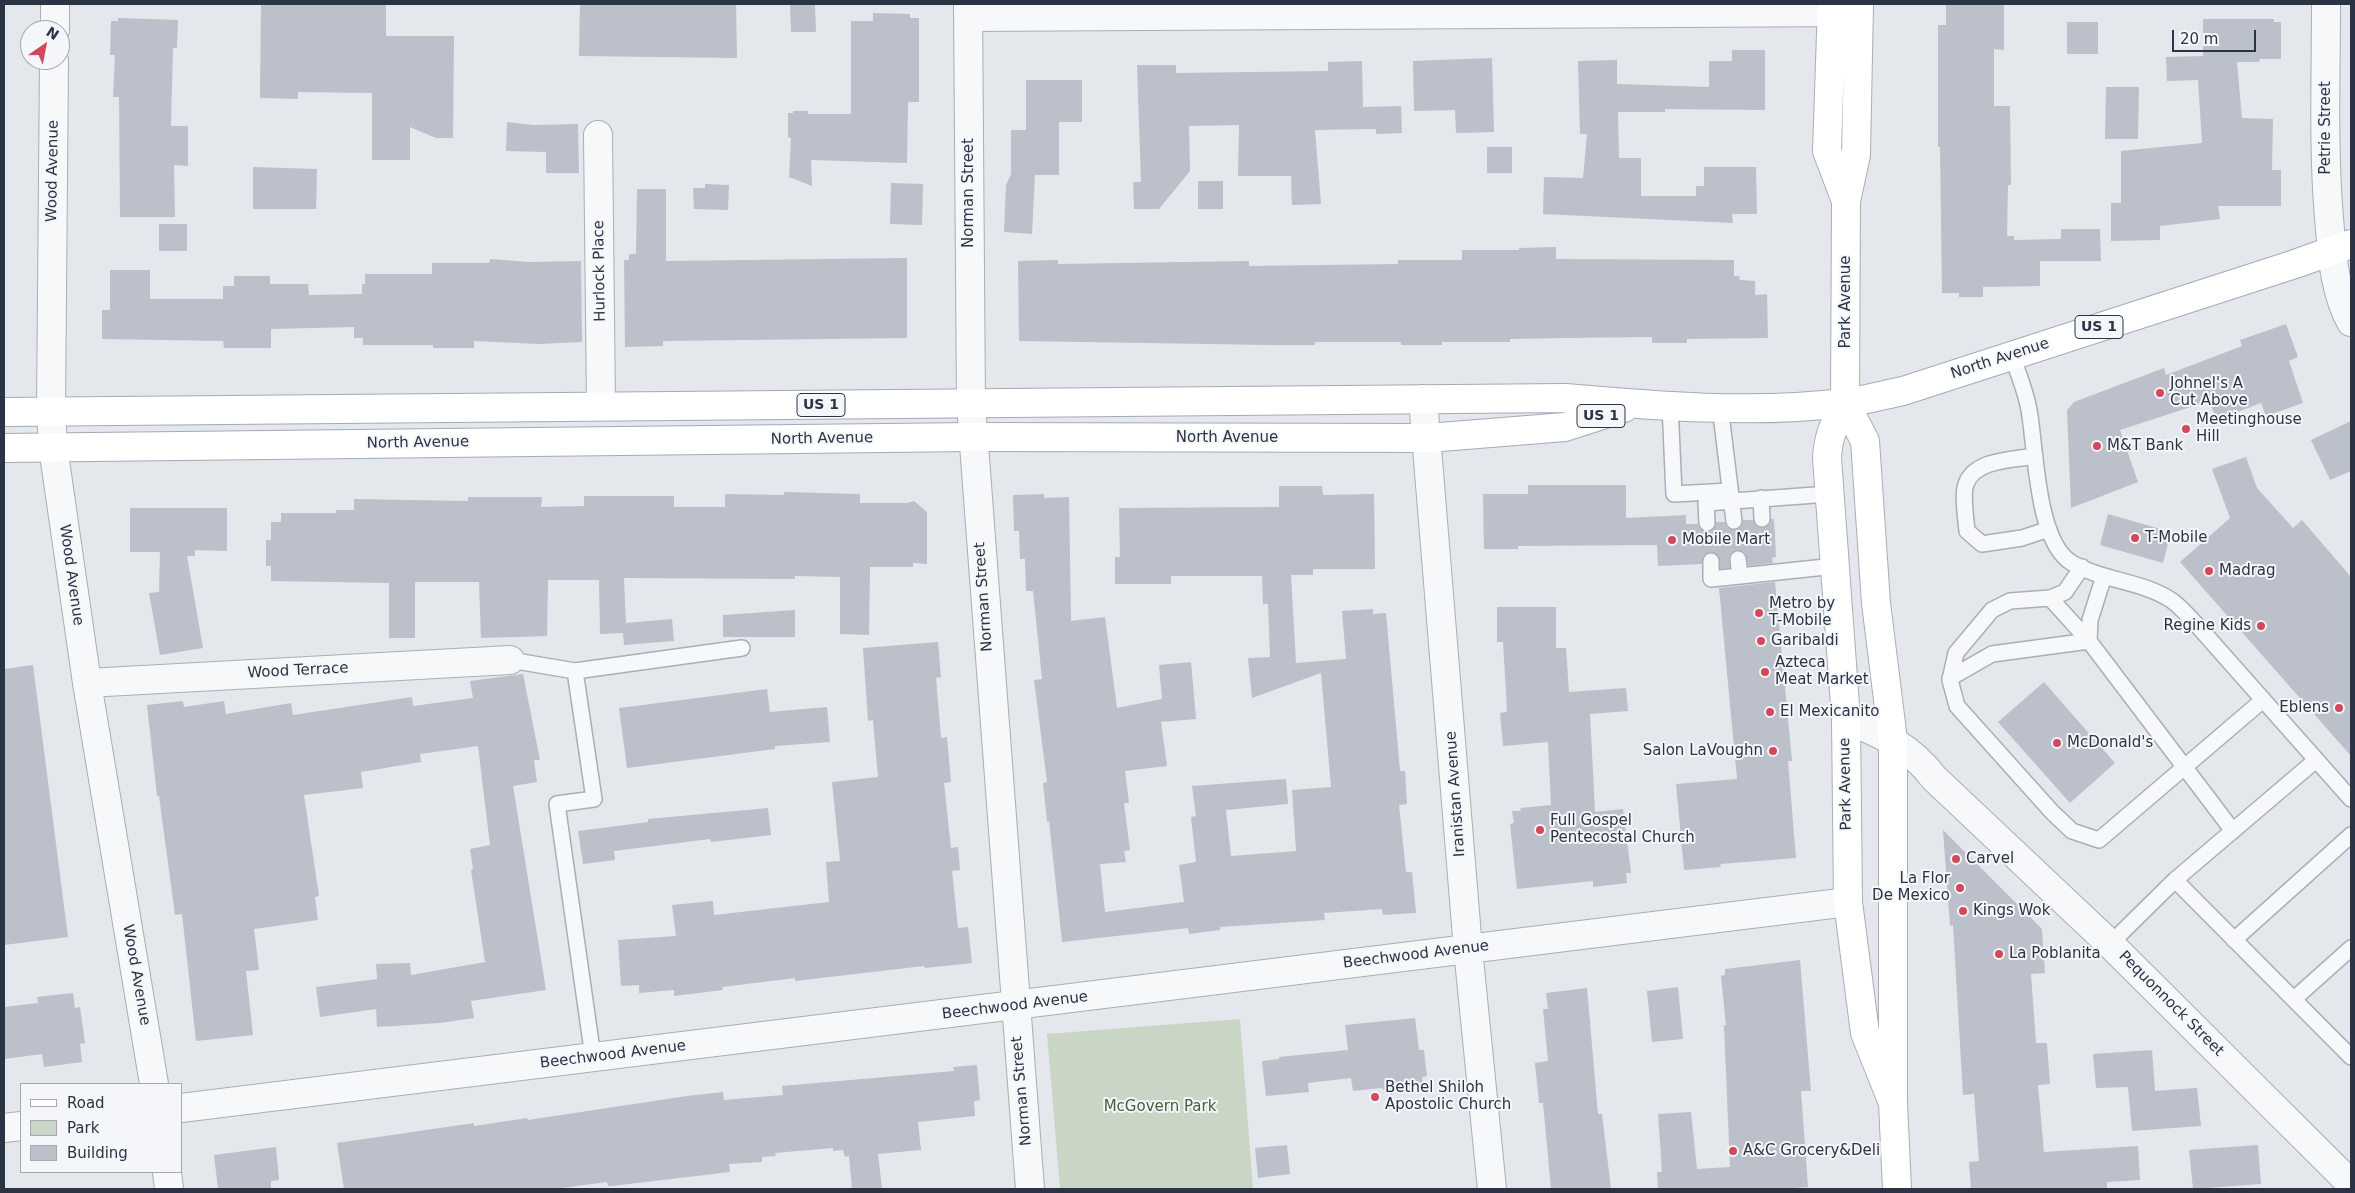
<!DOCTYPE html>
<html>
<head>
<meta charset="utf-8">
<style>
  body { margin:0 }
  #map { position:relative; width:2355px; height:1193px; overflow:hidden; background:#e4e7ec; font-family:"DejaVu Sans",sans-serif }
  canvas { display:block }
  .frame { position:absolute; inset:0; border:5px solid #2b3445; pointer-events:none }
  .legend { position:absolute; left:20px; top:1083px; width:162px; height:90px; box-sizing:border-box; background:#f4f6f9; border:1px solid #a4a8b1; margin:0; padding:6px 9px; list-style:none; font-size:15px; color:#2b3445 }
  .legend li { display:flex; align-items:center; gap:10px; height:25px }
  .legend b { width:25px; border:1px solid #a4a8b1 }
  .north { position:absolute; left:20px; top:20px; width:50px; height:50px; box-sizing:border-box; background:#f4f6f9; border:1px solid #a4a8b1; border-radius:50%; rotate:33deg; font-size:14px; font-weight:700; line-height:20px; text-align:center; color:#2b3445 }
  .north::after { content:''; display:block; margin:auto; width:18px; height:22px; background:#d1495b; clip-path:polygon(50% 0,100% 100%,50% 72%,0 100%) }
  .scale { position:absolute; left:2172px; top:30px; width:84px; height:22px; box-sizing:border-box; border:2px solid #2b3445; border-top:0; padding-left:6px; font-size:15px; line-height:18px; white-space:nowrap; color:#2b3445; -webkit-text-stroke:4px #f4f6f9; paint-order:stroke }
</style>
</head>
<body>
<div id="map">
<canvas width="2355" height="1193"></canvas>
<div class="frame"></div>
<ul class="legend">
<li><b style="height:6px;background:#fff"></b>Road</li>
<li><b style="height:14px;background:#c9d6c5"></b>Park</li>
<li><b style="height:14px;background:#bbc0ca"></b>Building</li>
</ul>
<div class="north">N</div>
<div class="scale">20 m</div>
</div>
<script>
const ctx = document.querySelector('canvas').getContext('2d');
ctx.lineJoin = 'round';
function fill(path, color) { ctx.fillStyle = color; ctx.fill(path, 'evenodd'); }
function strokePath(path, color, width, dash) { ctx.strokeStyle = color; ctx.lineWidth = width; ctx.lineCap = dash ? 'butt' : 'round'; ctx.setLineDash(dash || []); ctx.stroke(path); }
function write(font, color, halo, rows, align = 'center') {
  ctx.font = font + ' "DejaVu Sans",sans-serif'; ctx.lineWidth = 4; ctx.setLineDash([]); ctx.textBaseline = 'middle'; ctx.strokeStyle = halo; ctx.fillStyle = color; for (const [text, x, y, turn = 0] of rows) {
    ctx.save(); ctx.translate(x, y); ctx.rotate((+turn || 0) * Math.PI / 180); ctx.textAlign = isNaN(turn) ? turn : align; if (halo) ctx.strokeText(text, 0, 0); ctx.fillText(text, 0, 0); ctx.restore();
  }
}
fill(new Path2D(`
  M 1240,1019 L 1253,1189 L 1060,1189 L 1047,1034 Z`), '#c9d6c5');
fill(new Path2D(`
  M 261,4 L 386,4 L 386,36 L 454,36 L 453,138 L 436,138 L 410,127 L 410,160 L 372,160 L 372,93 L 298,92 L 298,99 L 260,98 Z
  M 580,4 L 736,4 L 737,58 L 579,56 Z
  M 815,4 L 816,32 L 791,32 L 790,5 Z
  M 1946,4 L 2004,4 L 2004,50 L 1994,49 L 1994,106 L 2010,106 L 2011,185 L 2008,185 L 2007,236 L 2014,236 L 2014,240 L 2061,239 L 2061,229 L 2100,229 L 2101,261 L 2040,261 L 2040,286 L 1983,287 L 1983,297 L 1959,297 L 1959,293 L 1942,293 L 1940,147 L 1938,147 L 1938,25 L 1946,25 Z
  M 873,13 L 910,14 L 910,18 L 919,18 L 919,102 L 908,102 L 907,163 L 811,160 L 812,186 L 789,177 L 791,138 L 788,137 L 788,113 L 793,113 L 793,111 L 808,111 L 808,114 L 851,114 L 851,21 L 873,21 Z
  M 118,18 L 178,20 L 177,48 L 173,48 L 171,126 L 188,126 L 188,166 L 174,165 L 175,217 L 120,217 L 119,97 L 113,97 L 115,55 L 110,55 L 111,21 L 118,21 Z
  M 2203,19 L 2274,19 L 2274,22 L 2281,22 L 2281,59 L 2260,59 L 2259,62 L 2237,62 L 2242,118 L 2273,119 L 2272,170 L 2281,170 L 2281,206 L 2218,206 L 2220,219 L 2160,226 L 2160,240 L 2111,241 L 2111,203 L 2121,203 L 2121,151 L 2202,143 L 2198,80 L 2167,81 L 2166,57 L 2203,56 Z
  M 2067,22 L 2098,22 L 2098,54 L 2067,54 Z
  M 1732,50 L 1765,50 L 1765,110 L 1665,109 L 1665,112 L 1618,112 L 1619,158 L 1641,158 L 1641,196 L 1696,196 L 1696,186 L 1704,186 L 1704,167 L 1756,167 L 1757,214 L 1732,214 L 1733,223 L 1543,214 L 1544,177 L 1583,178 L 1587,134 L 1580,134 L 1578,61 L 1617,60 L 1617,84 L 1709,87 L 1709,61 L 1732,61 Z
  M 1492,58 L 1494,132 L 1456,133 L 1455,110 L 1414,111 L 1413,61 Z
  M 1362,61 L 1363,107 L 1401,106 L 1402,133 L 1376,134 L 1376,129 L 1315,130 L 1321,204 L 1292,205 L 1291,176 L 1238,176 L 1239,125 L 1189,126 L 1190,171 L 1159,209 L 1134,209 L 1133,182 L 1141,182 L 1137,65 L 1176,65 L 1176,73 L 1328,71 L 1328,62 Z
  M 1026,80 L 1082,80 L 1082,122 L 1059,122 L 1059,175 L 1035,175 L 1032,234 L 1004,232 L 1006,185 L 1011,174 L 1011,130 L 1026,130 Z
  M 2106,87 L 2139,87 L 2138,139 L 2105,139 Z
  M 507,122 L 533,125 L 578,124 L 579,173 L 546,173 L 546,152 L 506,151 Z
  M 1487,147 L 1512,147 L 1512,173 L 1487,173 Z
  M 253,167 L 317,169 L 316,209 L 253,209 Z
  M 1198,181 L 1223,181 L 1223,209 L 1198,209 Z
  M 891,183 L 923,184 L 922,225 L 890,224 Z
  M 705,184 L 729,185 L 728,210 L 694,209 L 693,188 L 705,188 Z
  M 637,189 L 666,189 L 666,261 L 907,258 L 907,338 L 663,341 L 663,346 L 625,347 L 624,260 L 629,260 L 629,254 L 636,254 Z
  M 159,224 L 187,224 L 187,251 L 159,251 Z
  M 1556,247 L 1556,259 L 1734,260 L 1734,276 L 1739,276 L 1740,280 L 1755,281 L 1755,295 L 1767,294 L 1768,338 L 1687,339 L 1687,343 L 1652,343 L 1652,337 L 1567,338 L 1510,339 L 1510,342 L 1442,342 L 1442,345 L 1401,345 L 1401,342 L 1315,342 L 1315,345 L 1271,345 L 1019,341 L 1018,261 L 1058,260 L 1058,264 L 1249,261 L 1249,266 L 1398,264 L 1398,260 L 1462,260 L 1462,250 L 1519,250 L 1519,248 Z
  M 490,259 L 529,262 L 581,261 L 582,342 L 539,344 L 474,341 L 474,348 L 433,348 L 433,345 L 363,345 L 363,338 L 354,338 L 354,327 L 271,329 L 271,348 L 224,348 L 223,341 L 102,339 L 102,310 L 110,310 L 110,270 L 150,270 L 150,299 L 223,299 L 223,286 L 234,286 L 234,276 L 270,276 L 270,284 L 308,284 L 309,295 L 362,294 L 362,284 L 365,284 L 365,274 L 432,274 L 432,263 L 489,263 Z
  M 2286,324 L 2298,357 L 2289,361 L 2303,403 L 2266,416 L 2261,403 L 2217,420 L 2209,401 L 2120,430 L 2138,482 L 2071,508 L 2067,410 L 2074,402 L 2164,368 L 2166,375 L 2242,346 L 2240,340 Z
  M 2351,421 L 2351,471 L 2330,480 L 2311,440 Z
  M 2246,457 L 2257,488 L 2293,528 L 2302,520 L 2351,577 L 2351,756 L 2180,562 L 2230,518 L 2212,469 Z
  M 1528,485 L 1626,485 L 1626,518 L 1686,515 L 1686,524 L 1698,524 L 1699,528 L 1707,532 L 1712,531 L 1716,522 L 1725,522 L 1727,527 L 1735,530 L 1740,528 L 1743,520 L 1753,520 L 1757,527 L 1763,528 L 1770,524 L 1771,519 L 1774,519 L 1776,557 L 1772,558 L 1773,563 L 1748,566 L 1745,553 L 1736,550 L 1729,556 L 1730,568 L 1720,569 L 1719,557 L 1711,552 L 1703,556 L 1702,564 L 1658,566 L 1657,545 L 1518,546 L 1518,549 L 1484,549 L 1483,494 L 1528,494 Z
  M 1279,486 L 1322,486 L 1323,495 L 1374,494 L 1375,569 L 1313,569 L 1313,575 L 1291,575 L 1296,663 L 1346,659 L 1342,611 L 1373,609 L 1373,614 L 1386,613 L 1400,771 L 1405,771 L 1407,804 L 1399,805 L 1406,872 L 1412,872 L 1416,913 L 1383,915 L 1382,909 L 1324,913 L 1325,920 L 1220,927 L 1220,930 L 1189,934 L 1188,928 L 1062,942 L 1049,821 L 1047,822 L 1043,783 L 1047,782 L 1034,680 L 1042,679 L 1033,591 L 1026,591 L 1025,559 L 1020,559 L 1019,531 L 1014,531 L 1013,495 L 1044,494 L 1044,498 L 1069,497 L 1071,621 L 1105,617 L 1117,708 L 1162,699 L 1159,665 L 1191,662 L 1196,719 L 1161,722 L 1167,766 L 1125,771 L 1129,803 L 1124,803 L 1130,850 L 1124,851 L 1126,862 L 1100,864 L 1105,912 L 1184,902 L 1179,865 L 1196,862 L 1191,817 L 1196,816 L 1192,786 L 1286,779 L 1288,804 L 1226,810 L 1231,856 L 1296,851 L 1292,790 L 1331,787 L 1321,673 L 1252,698 L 1248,658 L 1270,657 L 1268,604 L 1263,604 L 1262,576 L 1171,576 L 1171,584 L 1115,584 L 1115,557 L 1120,557 L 1119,508 L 1279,507 Z
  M 784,492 L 860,494 L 860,503 L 907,503 L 914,501 L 927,512 L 927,564 L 913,563 L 913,567 L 870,567 L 869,635 L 840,634 L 840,577 L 795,576 L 795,579 L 624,578 L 626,623 L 672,619 L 674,641 L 624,645 L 623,633 L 600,634 L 599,580 L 548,580 L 547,636 L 481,638 L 479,582 L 415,582 L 415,638 L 389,638 L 389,583 L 271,581 L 271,566 L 266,566 L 266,540 L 271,540 L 271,522 L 281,522 L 281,513 L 336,513 L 336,510 L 354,510 L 354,499 L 468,501 L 468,497 L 542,497 L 541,507 L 584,506 L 584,496 L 674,496 L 674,507 L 725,507 L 725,494 L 784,495 Z
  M 130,508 L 227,508 L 227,551 L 195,550 L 195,556 L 187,556 L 203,648 L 160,655 L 149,593 L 159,592 L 160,552 L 130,552 Z
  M 2108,514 L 2171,532 L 2163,563 L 2100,545 Z
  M 1775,582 L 1792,761 L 1788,761 L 1796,858 L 1720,864 L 1721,867 L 1684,870 L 1676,784 L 1737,779 L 1719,588 Z
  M 1497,607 L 1556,607 L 1556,648 L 1566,648 L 1569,692 L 1626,688 L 1628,711 L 1590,714 L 1595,812 L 1623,809 L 1631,873 L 1626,873 L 1627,883 L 1593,887 L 1593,881 L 1517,889 L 1510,824 L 1514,823 L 1512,811 L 1521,811 L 1520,808 L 1551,805 L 1548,742 L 1503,746 L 1500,713 L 1506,712 L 1507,710 L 1503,642 L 1497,642 Z
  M 795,610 L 795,637 L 723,637 L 723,615 Z
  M 938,642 L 941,677 L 936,678 L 941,738 L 947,737 L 951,782 L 944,783 L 951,848 L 958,847 L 960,870 L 952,871 L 958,928 L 968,927 L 972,963 L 925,968 L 924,966 L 795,981 L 795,978 L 722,987 L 723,990 L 674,996 L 674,990 L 639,993 L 639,985 L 621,986 L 618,940 L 676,936 L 672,905 L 713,901 L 714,915 L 829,902 L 826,862 L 840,861 L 832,782 L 878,777 L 873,720 L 868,721 L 863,648 Z
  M 33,665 L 68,937 L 4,945 L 4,669 Z
  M 523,674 L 540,760 L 534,760 L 537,782 L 513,786 L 546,990 L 471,1001 L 474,1018 L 440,1023 L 377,1027 L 376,1009 L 320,1017 L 316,987 L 377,979 L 376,964 L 410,963 L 411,975 L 485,962 L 471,870 L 473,869 L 470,849 L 490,845 L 478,746 L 420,754 L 421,762 L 361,772 L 363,788 L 304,795 L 319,896 L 315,897 L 318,920 L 254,929 L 259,970 L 246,971 L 253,1035 L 196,1041 L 182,914 L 175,915 L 159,796 L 157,796 L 147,705 L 183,701 L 184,707 L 224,701 L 226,714 L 291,703 L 293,715 L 412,697 L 413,706 L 473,698 L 470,681 Z
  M 2044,682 L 2115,763 L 2070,803 L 1998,722 Z
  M 767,689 L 770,712 L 827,707 L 830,742 L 775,746 L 775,749 L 627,768 L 619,708 Z
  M 768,808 L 771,835 L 711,842 L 710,839 L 614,851 L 615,860 L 583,864 L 578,831 L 648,822 L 648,819 Z
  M 1943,830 L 2042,929 L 2045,973 L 2031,974 L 2036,1043 L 2047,1043 L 2050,1084 L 2038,1085 L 2044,1152 L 2138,1146 L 2140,1180 L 2107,1182 L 2107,1189 L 1971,1189 L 1969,1162 L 1979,1161 L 1974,1094 L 1963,1095 L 1953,925 L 1950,926 Z
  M 1800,960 L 1811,1091 L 1801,1091 L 1808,1187 L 1778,1189 L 1658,1189 L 1657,1172 L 1662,1172 L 1658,1114 L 1691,1112 L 1697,1169 L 1730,1167 L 1724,1025 L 1726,1025 L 1721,976 L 1725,975 L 1725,969 Z
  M 1678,987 L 1683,1039 L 1652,1042 L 1647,991 Z
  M 1587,988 L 1598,1114 L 1602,1114 L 1611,1189 L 1551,1189 L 1543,1103 L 1539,1103 L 1535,1063 L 1548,1061 L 1543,1009 L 1548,1009 L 1546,993 Z
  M 73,993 L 75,1008 L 80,1007 L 85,1043 L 80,1044 L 82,1062 L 44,1067 L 42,1054 L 4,1059 L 4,1007 L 38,1003 L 37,997 Z
  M 1415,1018 L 1419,1050 L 1424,1050 L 1427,1076 L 1422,1077 L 1423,1086 L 1398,1088 L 1392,1095 L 1381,1088 L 1353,1091 L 1351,1078 L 1308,1083 L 1309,1092 L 1266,1096 L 1262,1061 L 1279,1059 L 1279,1057 L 1348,1050 L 1345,1025 Z
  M 2152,1050 L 2155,1091 L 2197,1088 L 2201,1126 L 2132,1131 L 2128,1087 L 2096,1088 L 2093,1054 Z
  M 977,1065 L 980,1100 L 974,1101 L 975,1116 L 918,1122 L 921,1150 L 878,1154 L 882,1189 L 852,1189 L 849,1156 L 845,1157 L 843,1150 L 833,1151 L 833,1148 L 775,1153 L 776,1156 L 762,1157 L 762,1162 L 729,1164 L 730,1172 L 612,1186 L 608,1186 L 607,1182 L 554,1189 L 344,1189 L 337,1143 L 474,1123 L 474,1126 L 527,1118 L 528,1120 L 687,1096 L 723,1092 L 724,1100 L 783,1095 L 782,1086 L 954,1071 L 953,1067 Z
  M 1287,1145 L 1290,1174 L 1258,1178 L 1255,1148 Z
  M 2258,1145 L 2261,1184 L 2193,1189 L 2189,1150 Z
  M 276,1147 L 279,1180 L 271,1181 L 271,1189 L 218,1189 L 214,1155 Z`), '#bbc0ca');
const service = new Path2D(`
  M 2012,356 C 2018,373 2026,392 2029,410 C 2036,448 2036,542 2072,563 C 2103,581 2142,581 2171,600 C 2180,606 2188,616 2196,624 L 2351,799
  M 1670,405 L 1674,494 L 1730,491
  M 1720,406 L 1734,521
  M 2035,456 C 2013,460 1975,459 1966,484 C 1962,494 1966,520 1967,531 L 1982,544 L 2022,538 L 2049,529
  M 1761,498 L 1762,519
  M 1707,523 L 1706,503 L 1829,494
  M 1738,559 L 1740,576 L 1835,566
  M 1711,561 L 1711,579 L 1740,576
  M 2082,567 L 2065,592 L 2050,598 L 2010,601 L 1992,610 L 1956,653 L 1950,680 L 1957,706 L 2052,812 L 2072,831 L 2099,840 L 2263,700
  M 2050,598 L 2089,641 L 2233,831
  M 510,660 L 575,671 L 742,648
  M 575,671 L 594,799 L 557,804 L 593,1057
  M 1950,678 L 1992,654 L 2089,641 L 2090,620 L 2104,576
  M 2175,880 L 2351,1057
  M 2234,940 L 2351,835
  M 2110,944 L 2175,880 L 2316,760
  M 2294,999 L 2351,948`);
const minor = new Path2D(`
  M 968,4 L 971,405 L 1030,1189
  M 2326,4 C 2326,75 2323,147 2329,218 C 2332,252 2334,292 2351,322
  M 968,17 L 1855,12
  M 598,135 L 601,406
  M 1423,399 L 1468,949 L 1492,1189
  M 87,683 L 510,660
  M 181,1108 L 1848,902
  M 4,1128 L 21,1126`);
const tertiary = new Path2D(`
  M 55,30 L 55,4
  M 54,60 L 51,411 L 53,447 L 87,683 L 154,1084
  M 1846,719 C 1881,734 1910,746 1934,778 L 2110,944 L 2351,1184
  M 167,1172 L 169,1189`);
const secondary = new Path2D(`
  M 1832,4 L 1827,151 L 1846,201
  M 1859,4 L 1856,155 L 1846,201 L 1845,403 C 1835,422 1828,436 1827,458 L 1846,719 L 1848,902 L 1865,1033 L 1893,1103
  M 1845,403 L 1865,441 L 1876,603 L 1893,740 L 1893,1103 L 1897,1189`);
const primary = new Path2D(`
  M 4,412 L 1565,398 C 1656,406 1753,414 1843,403 C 1863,401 1883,395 1903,391 L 2295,264 L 2351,244
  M 4,448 L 973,437 L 1428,438 L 1565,427 L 1624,408`);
strokePath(service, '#a9aeb7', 18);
strokePath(minor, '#a9aeb7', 30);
strokePath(tertiary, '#a9aeb7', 30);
strokePath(secondary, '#a9aeb7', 30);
strokePath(primary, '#a3abb8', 30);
strokePath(service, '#f7f8fa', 15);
strokePath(minor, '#f7f8fa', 28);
strokePath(tertiary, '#f7f8fa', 28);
strokePath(secondary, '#fff', 28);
strokePath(primary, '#fff', 28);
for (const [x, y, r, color] of [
  [2160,393,5,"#d1495b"],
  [2186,429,5,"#d1495b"],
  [2097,446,5,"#d1495b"],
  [2135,538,5,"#d1495b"],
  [1672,540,5,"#d1495b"],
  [2209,571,5,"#d1495b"],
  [1759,613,5,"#d1495b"],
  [2261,626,5,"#d1495b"],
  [1761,641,5,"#d1495b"],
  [1765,672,5,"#d1495b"],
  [2339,708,5,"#d1495b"],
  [1770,712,5,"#d1495b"],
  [2057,743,5,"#d1495b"],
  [1773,751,5,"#d1495b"],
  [1540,830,5,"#d1495b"],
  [1956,859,5,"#d1495b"],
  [1960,888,5,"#d1495b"],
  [1963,911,5,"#d1495b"],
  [1999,954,5,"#d1495b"],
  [1375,1097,5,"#d1495b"],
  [1733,1151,5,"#d1495b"]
]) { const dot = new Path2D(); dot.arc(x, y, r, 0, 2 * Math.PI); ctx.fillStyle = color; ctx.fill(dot); strokePath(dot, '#f4f6f9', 2); }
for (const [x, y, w] of [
  [2099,327,48],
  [821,405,48],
  [1601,416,48]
]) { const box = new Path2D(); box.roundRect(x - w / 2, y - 11.5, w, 23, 4); ctx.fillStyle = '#f4f6f9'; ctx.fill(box); strokePath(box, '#2b3445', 1); }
write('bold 14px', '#2b3445', null, [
  ["US 1",2099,327],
  ["US 1",821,405],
  ["US 1",1601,416]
]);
write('15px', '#2b3445', '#f4f6f9', [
  ["Petrie Street",2326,128,-90],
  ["Wood Avenue",53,171,-89],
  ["Norman Street",969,193,-90],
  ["Hurlock Place",600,271,-91],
  ["Park Avenue",1846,302,-90],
  ["North Avenue",2000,359,-18],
  ["North Avenue",1227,438],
  ["North Avenue",822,439,-1],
  ["North Avenue",418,443,-1],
  ["Wood Avenue",71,575,82],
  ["Norman Street",984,597,-94],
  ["Wood Terrace",298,671,-3],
  ["Park Avenue",1846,784,-91],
  ["Iranistan Avenue",1456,794,-94],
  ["Beechwood Avenue",1416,955,-7],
  ["Wood Avenue",136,975,80],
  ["Pequonnock Street",2171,1004,45],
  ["Beechwood Avenue",1015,1006,-7],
  ["Beechwood Avenue",613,1055,-7],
  ["Norman Street",1022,1091,-95]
]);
write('15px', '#2b3445', '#f4f6f9', [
  ["Johnel's A",2170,384],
  ["Cut Above",2170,401],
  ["Meetinghouse",2196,420],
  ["Hill",2196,437],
  ["M&T Bank",2107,446],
  ["T-Mobile",2145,538],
  ["Mobile Mart",1682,540],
  ["Madrag",2219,571],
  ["Metro by",1769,604],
  ["T-Mobile",1769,621],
  ["Regine Kids",2251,626,"right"],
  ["Garibaldi",1771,641],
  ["Azteca",1775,663],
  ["Meat Market",1775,680],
  ["Eblens",2329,708,"right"],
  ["El Mexicanito",1780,712],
  ["McDonald's",2067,743],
  ["Salon LaVoughn",1763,751,"right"],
  ["Full Gospel",1550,821],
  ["Pentecostal Church",1550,838],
  ["Carvel",1966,859],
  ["La Flor",1950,879,"right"],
  ["De Mexico",1950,896,"right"],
  ["Kings Wok",1973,911],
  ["La Poblanita",2009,954],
  ["Bethel Shiloh",1385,1088],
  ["Apostolic Church",1385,1105],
  ["A&C Grocery&Deli",1743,1151]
], 'left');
write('15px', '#3f6138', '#f4f6f9', [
  ["McGovern Park",1160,1107]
]);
</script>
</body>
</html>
